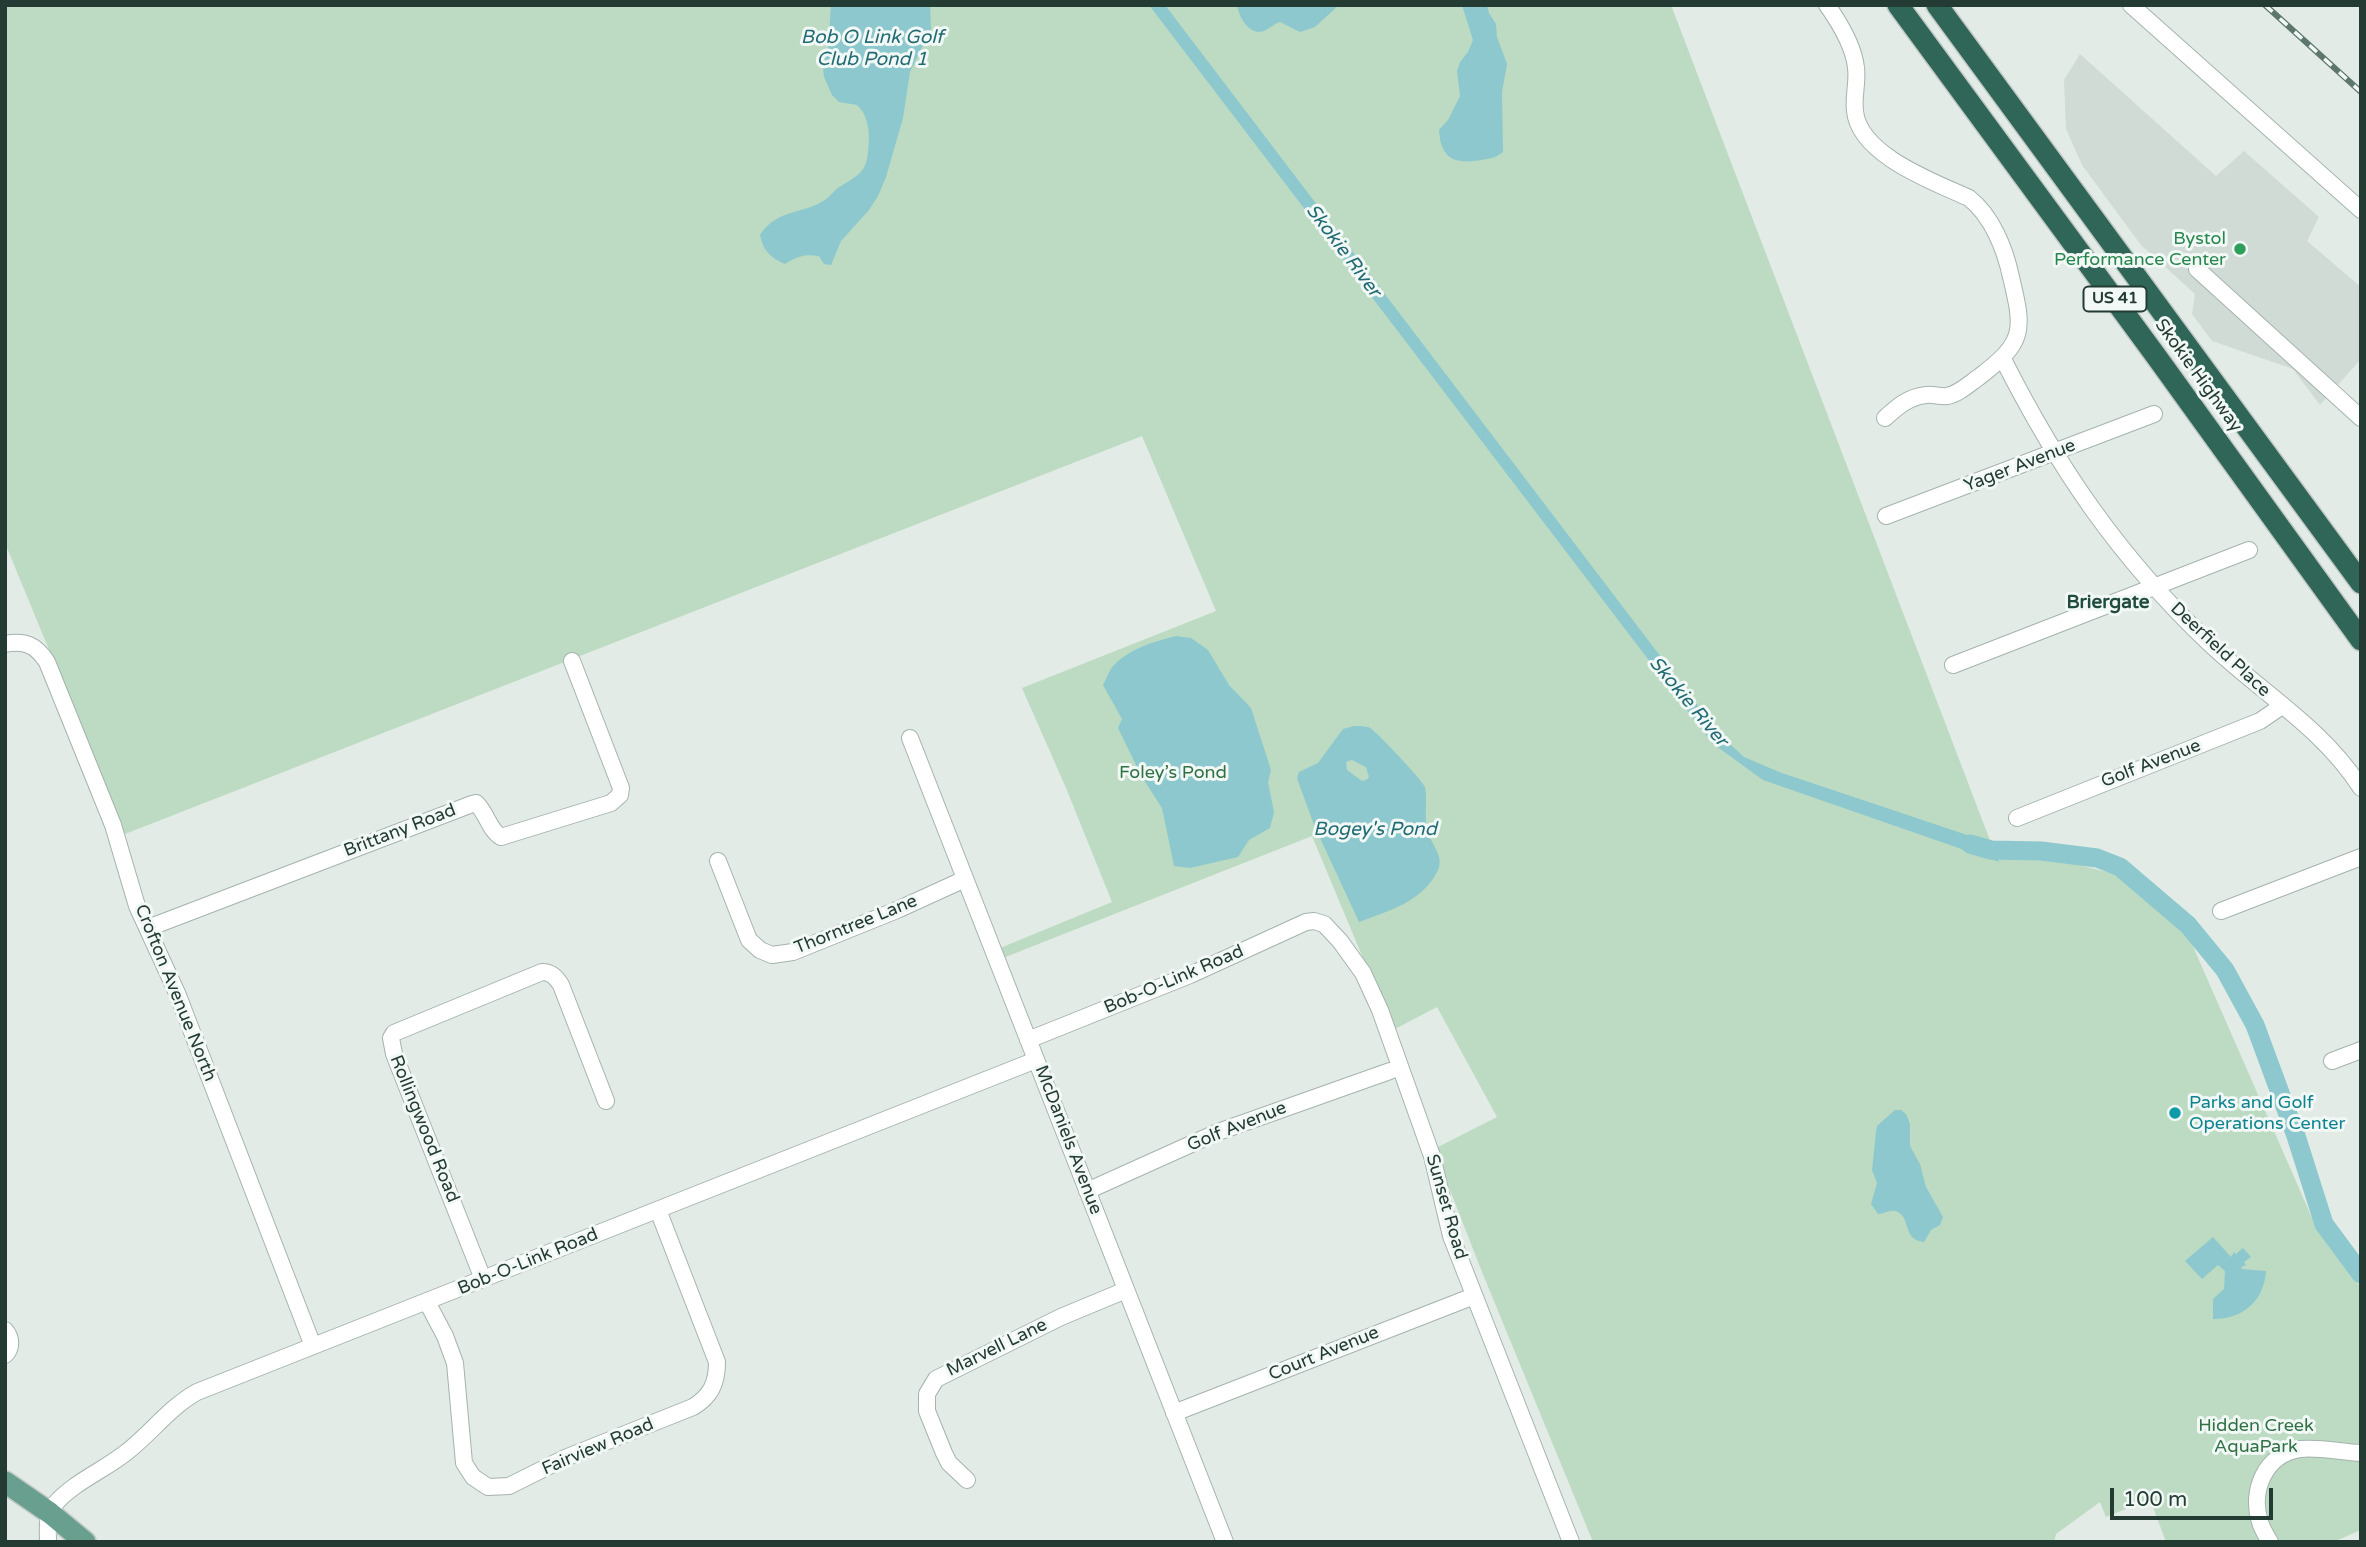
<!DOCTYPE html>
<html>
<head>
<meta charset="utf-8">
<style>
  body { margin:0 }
  #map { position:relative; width:2366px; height:1547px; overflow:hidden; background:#e2ebe6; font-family:"Varela Round",sans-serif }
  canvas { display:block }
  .frame { position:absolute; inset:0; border:7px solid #233b33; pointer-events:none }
  .scale { position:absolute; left:2110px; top:1488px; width:163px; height:32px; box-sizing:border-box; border:4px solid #233b33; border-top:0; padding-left:9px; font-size:21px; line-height:24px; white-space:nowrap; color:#233b33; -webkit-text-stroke:5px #f2f8f5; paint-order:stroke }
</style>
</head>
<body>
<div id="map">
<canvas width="2366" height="1547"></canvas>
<div class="frame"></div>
<div class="scale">100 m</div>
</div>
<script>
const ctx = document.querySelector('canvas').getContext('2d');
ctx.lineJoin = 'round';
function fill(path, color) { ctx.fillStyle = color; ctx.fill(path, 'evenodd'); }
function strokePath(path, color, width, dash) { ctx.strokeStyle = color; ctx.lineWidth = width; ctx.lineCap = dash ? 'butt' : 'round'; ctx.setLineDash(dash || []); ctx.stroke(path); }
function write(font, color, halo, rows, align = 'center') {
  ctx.font = font + ' "Varela Round",sans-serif'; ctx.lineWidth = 6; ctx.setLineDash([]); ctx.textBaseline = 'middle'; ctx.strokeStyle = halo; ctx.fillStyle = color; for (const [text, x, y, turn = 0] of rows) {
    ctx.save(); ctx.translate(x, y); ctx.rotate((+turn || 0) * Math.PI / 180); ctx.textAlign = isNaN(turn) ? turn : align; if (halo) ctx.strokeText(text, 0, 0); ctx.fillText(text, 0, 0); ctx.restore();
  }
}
fill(new Path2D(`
  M 2080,54 L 2216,176 L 2244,151 L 2319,217 L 2307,241 L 2361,287 L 2361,359 L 2320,405 L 2293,369 L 2212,341 L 2192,314 L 2195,294 L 2141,245 L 2082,165 L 2066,129 L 2064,80 Z`), '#d0dbd5');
fill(new Path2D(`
  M 5,5 L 1671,5 L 1991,843 L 2119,875 L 2188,935 L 2316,1227 L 2361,1288 L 2361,1530 L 2333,1542 L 2166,1542 L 2150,1499 L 2106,1517 L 2100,1502 L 2056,1534 L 2054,1542 L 1593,1542 L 1480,1267 L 1434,1149 L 1497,1117 L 1437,1007 L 1393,1030 L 1312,836 L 1003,958 L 1000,948 L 1112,902 L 1066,788 L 1022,688 L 1216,611 L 1142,436 L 125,834 L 5,543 Z`), '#bcdbc2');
fill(new Path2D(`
  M 831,5 L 930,5 L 931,29 L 910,72 L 903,118 L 886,177 L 878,196 L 869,210 L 841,241 L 831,265 L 824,264 L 819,256 C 805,254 798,256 785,264 C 771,258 763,251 760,235 C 778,208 802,215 825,200 C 831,196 835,189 841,186 C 866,171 867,169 869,139 C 869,126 866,113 857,105 L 839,102 L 832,95 L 824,77 L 823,68 L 828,49 Z
  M 1149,5 L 1165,5 L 1721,736 L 1744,757 L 1779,772 L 1991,843 L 1999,862 L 1763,780 L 1712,743 Z
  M 1237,5 L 1339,5 L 1315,27 L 1300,32 L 1280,22 C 1274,24 1270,28 1264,31 C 1249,36 1239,17 1237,5 Z
  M 1462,5 L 1487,5 L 1489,13 L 1496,24 L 1497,37 L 1507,64 L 1502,92 L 1503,152 C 1495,158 1492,158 1482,160 C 1456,164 1441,161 1439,130 L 1448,120 L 1460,96 L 1457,71 L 1460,62 L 1468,52 L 1473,40 Z
  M 1176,636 L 1191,638 L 1208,650 L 1229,685 L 1251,708 L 1271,770 L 1268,782 L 1274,812 L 1270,828 L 1249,840 L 1238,857 L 1190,868 L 1174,866 L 1162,808 L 1142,777 L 1118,728 L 1122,719 L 1103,685 C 1107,678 1109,670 1114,665 C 1131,648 1153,642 1176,636 Z
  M 1354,726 C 1359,726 1366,726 1370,728 C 1378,733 1423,781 1425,787 C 1428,802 1423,820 1429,835 C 1433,846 1444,858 1438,870 C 1423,902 1388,911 1359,922 L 1314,825 L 1297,778 L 1299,772 L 1318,763 L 1343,729 ZM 1352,760 L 1366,767 L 1369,777 L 1366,780 L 1362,781 L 1347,770 L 1346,762 Z
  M 1895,1110 L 1901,1110 L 1906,1114 L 1910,1124 L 1910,1146 L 1920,1164 L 1926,1187 L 1943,1217 L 1940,1225 L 1931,1230 L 1924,1242 C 1901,1240 1912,1215 1895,1211 C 1890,1210 1883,1214 1878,1214 L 1871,1204 L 1877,1183 L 1872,1170 L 1876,1132 L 1877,1126 Z
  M 2213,1237 L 2231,1257 L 2234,1252 L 2236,1254 L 2243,1248 L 2251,1257 L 2244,1262 L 2246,1265 L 2241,1267 L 2242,1269 L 2266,1271 C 2264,1301 2243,1319 2213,1319 L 2213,1299 L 2224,1289 L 2225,1271 L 2218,1265 L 2202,1279 L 2185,1261 Z`), '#8cc8ce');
strokePath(new Path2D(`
  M 1970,844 L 1991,850 L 2041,851 L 2097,858 L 2120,867 L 2188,925 L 2225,970 L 2255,1025 L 2296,1136 L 2324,1224 L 2361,1274`), '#8cc8ce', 19);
const minor = new Path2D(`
  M 1827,5 C 1839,22 1854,47 1856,68 C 1858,82 1853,97 1855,111 C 1859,155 1934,182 1969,198 C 1992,216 2005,249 2011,277 C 2024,331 2025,342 1979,377 C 1970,383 1959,394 1947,396 C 1940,397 1933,394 1926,395 C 1908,397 1897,407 1885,418
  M 2131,5 L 2361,210
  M 2197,269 L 2361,418
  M 2003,359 C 2058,468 2119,557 2208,642 C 2259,691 2322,727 2361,788
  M 1886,516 L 2154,414
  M 5,644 C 25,640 36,645 47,662 L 113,825 L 137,906 L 177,993 L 313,1346
  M 1953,665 L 2249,550
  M 910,738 L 1225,1542
  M 2017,818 L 2260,721 L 2282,706
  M 718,861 L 749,940 L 760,950 L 772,955 L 793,952 L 897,910 L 965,879
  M 2221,911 L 2361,857
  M 148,928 L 472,804 L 476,803 C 487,813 489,830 501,837 L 611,803 L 620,795 L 621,788 L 572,661
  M 1028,1040 L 1190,975 L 1306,922 L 1314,921 L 1324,924 L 1340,941 L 1363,973 L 1380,1010 L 1432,1156 L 1451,1236 L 1571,1542
  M 2332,1061 L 2361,1050
  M 1087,1191 L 1218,1132 L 1390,1071
  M 483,1279 L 394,1054 L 391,1038 L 394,1033 L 542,972 C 551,972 556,977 561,985 L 606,1101
  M 427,1302 L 445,1336 L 455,1363 L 464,1463 L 473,1477 L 488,1487 L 509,1486 L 565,1458 L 693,1407 C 711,1396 717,1383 717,1362 L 658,1210
  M 5,1330 C 12,1338 12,1348 5,1355
  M 1174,1413 L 1474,1296
  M 967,1480 L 949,1463 L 944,1453 L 927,1411 L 927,1394 L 936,1379 L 1061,1317 L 1126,1290
  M 48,1542 C 48,1530 46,1515 54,1505 C 73,1482 105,1470 128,1451 C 152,1432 170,1407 197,1392 L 1036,1060
  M 2270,1542 C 2266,1535 2262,1529 2260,1522 C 2250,1491 2265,1454 2300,1449 C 2319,1447 2341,1452 2361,1453`);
const major = new Path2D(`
  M 5,1482 L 50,1513 L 85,1542`);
const highway = new Path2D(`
  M 1898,5 L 2156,356 L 2361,640
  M 1937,5 L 2361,583`);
strokePath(minor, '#a5b3ad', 18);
strokePath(major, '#c1c8c6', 24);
strokePath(highway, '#c1c8c6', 24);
strokePath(minor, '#fff', 16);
strokePath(major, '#689f8e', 21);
strokePath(highway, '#306658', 21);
const rail = new Path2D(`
  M 2265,5 L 2361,92`);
strokePath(rail, '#5d776e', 6);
strokePath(rail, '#f2f8f5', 3.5, [10]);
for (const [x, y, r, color] of [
  [2240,249,7,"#2e9e5b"],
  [2175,1113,7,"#0f9aa8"]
]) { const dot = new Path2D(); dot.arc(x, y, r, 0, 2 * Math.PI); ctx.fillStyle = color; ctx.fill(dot); strokePath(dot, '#f2f8f5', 2.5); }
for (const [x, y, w] of [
  [2115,299,63]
]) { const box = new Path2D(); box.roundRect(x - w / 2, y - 12.5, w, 25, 5); ctx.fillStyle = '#f2f8f5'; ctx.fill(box); strokePath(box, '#233b33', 2); }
write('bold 16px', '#233b33', null, [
  ["US 41",2115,299]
]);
write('18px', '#27864d', '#f2f8f5', [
  ["Bystol",2226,239],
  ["Performance Center",2226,260]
], 'right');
write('18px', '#233b33', '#f2f8f5', [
  ["Skokie Highway",2198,376,54],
  ["Yager Avenue",2020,466,-21],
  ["Deerfield Place",2220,650,43],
  ["Golf Avenue",2151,764,-21],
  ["Brittany Road",400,831,-21],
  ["Thorntree Lane",856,925,-22],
  ["Bob-O-Link Road",1174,980,-23],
  ["Crofton Avenue North",175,993,68],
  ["Golf Avenue",1237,1127,-22],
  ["Rollingwood Road",424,1129,68],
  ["McDaniels Avenue",1068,1140,69],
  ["Sunset Road",1446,1207,74],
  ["Bob-O-Link Road",528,1262,-22],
  ["Marvell Lane",997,1348,-26],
  ["Court Avenue",1324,1354,-22],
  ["Fairview Road",598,1447,-23]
]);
write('18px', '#2f7044', '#f2f8f5', [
  ["Foley’s Pond",1173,773],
  ["Hidden Creek",2256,1426],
  ["AquaPark",2256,1447]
]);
write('18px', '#0d838f', '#f2f8f5', [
  ["Parks and Golf",2189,1103],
  ["Operations Center",2189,1124]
], 'left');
write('italic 19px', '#206b74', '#f2f8f5', [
  ["Bob O Link Golf",872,38],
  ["Club Pond 1",872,60],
  ["Skokie River",1343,251,53],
  ["Skokie River",1688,702,50],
  ["Bogey's Pond",1375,830]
]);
write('bold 19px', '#204c3f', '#f2f8f5', [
  ["Briergate",2108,603]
]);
</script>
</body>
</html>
